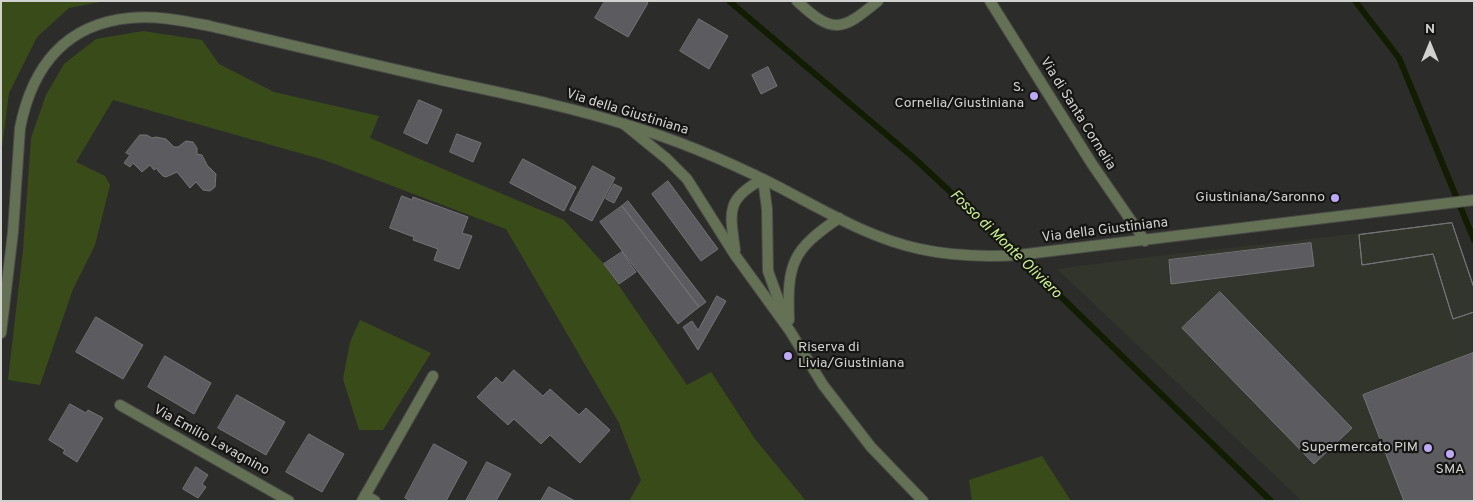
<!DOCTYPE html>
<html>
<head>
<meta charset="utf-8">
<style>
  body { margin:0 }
  #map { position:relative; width:1475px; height:502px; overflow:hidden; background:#2c2d2a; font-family:Overpass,sans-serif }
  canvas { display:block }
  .frame { position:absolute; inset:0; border:2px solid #d1d2d0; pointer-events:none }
  .north { position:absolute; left:1405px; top:20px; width:50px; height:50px; -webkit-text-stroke:4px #151514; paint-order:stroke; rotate:0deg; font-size:14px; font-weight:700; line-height:20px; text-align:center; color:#d1d2d0 }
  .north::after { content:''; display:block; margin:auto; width:18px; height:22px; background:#d1d2d0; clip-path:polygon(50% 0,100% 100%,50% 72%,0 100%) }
</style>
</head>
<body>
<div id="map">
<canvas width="1475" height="502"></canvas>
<div class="frame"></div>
<div class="north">N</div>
</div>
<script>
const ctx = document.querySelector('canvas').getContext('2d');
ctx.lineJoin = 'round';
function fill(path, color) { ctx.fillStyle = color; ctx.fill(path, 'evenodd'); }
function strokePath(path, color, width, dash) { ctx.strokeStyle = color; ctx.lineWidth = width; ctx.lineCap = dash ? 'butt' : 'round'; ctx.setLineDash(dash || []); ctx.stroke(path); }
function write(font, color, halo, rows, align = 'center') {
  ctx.font = font + ' Overpass,sans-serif'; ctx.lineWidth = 4.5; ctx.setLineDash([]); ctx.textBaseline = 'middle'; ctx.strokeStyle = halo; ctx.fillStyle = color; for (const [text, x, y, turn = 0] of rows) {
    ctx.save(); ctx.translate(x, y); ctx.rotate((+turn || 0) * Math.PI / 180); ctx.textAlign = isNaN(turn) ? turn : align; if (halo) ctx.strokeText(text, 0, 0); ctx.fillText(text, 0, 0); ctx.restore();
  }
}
fill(new Path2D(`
  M 1452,223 L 1474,288 L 1474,501 L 1302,501 L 1057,269 L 1157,256 Z`), '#31352c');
fill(new Path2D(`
  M 1,1 L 105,1 L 69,8 L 37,37 L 9,93 L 1,155 Z
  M 143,31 L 202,40 L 219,64 L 274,92 L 379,116 L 370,138 L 564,220 L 604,264 L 687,385 L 711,372 L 755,439 L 806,501 L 629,501 L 641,480 L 619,423 L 506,229 L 324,160 L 113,100 L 76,162 L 105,176 L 110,185 L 95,245 L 73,289 L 40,385 L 8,380 L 23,250 L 31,138 L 46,95 L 64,64 L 96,39 Z
  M 360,320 L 431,353 L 383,430 L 359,430 L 343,379 L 350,342 Z
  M 1042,456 L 1071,501 L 972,501 L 969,480 Z`), '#3a4b1a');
strokePath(new Path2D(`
  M 729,1 L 914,158 L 1018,255 L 1271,501
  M 1355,1 L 1399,58 L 1474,240`), '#111c00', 6);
const building = new Path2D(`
  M 605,1 L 645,1 L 648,3 L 628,37 L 595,18 Z
  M 699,19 L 728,36 L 709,69 L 680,51 Z
  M 768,67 L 777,86 L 761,94 L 752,75 Z
  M 419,100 L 442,110 L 427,144 L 404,133 Z
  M 457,134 L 481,143 L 473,162 L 450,152 Z
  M 140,135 L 147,135 L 152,138 L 156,137 L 166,139 L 174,147 L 178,147 L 186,141 L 193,142 L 197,148 L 197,154 L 202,155 L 207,165 L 216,174 L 215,187 L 210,191 L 203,190 L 196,182 L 190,188 L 177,172 L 166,177 L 163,176 L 158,171 L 157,168 L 154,170 L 150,165 L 142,172 L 133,163 L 130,167 L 124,163 L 130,155 L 126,153 Z
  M 523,159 L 576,187 L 564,211 L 510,183 Z
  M 593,166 L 615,178 L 592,221 L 570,210 Z
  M 668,181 L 718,249 L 701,261 L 652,194 Z
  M 614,184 L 622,188 L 614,203 L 606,199 Z
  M 402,196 L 412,200 L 413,197 L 468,217 L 462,233 L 472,236 L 459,269 L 434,260 L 438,249 L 413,240 L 414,237 L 390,228 Z
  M 628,201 L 706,302 L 699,307 L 622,206 Z
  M 622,206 L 699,307 L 678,324 L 600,222 Z
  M 1452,223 L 1474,288 L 1474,312 L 1453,319 L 1433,254 L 1362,265 L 1359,235 Z
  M 1452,223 L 1474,288 L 1474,312 L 1453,319 L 1433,254 L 1362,265 L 1359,235 Z
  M 1311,243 L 1314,266 L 1171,284 L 1169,260 Z
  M 622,252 L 636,272 L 619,284 L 604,264 Z
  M 1220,292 L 1352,428 L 1314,464 L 1182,328 Z
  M 717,296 L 726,301 L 698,350 L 683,327 L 692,321 L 698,330 Z
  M 96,317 L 143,345 L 123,379 L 76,352 Z
  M 1473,353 L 1474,501 L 1404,501 L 1363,395 Z
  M 165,356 L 211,383 L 194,414 L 148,387 Z
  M 514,370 L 543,396 L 550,389 L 579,415 L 586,408 L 610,430 L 580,463 L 550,435 L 541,444 L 514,419 L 508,425 L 477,397 L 496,377 L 502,383 Z
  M 237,395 L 285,422 L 266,455 L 218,428 Z
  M 70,404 L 86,413 L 88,410 L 103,418 L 77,462 L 63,453 L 65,450 L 49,440 Z
  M 309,434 L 344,454 L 322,492 L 286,472 Z
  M 434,444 L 467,462 L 446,501 L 411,501 L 405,498 Z
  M 487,462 L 511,474 L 496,501 L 466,501 Z
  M 196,467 L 208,475 L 202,484 L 206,487 L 198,498 L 183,489 Z
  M 549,487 L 575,501 L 541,501 Z`);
fill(building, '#5c5b5f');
strokePath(building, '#747377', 1);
const service = new Path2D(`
  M 797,1 C 833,35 842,31 878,1`);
const minor = new Path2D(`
  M 624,124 L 667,159 L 687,179 L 735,255 L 790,331 L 823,385 L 871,447 L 923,501
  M 735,250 C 730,212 725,199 763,179 L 767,209 L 768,271 L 785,318
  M 789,320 C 787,263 792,250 839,218
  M 120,405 L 289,501
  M 365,495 L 375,501
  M 362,501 L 433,376`);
const tertiary = new Path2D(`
  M 990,1 L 1092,164 L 1145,241
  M 1,333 L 13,232 L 20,128 C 32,67 65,24 130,18 C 156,15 184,21 210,26 C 286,44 361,62 437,79 C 500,93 563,105 624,124 C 675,139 725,160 773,184 C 820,208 868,238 920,249 C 952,256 985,257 1018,255 L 1474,200`);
strokePath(service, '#4a4b48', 12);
strokePath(minor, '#4a4b48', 12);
strokePath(tertiary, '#4a4b48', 12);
strokePath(service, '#657154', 10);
strokePath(minor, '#657154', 10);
strokePath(tertiary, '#657154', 10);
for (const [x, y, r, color] of [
  [1034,96,5,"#bda9f5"],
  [1335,198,5,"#bda9f5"],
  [788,356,5,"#bda9f5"],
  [1428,448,5,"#bda9f5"],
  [1450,454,5,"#bda9f5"]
]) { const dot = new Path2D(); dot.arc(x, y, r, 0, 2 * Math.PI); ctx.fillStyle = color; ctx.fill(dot); strokePath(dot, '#151514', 2); }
write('14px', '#d1d2d0', '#151514', [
  ["S.",1024,88],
  ["Cornelia/Giustiniana",1024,104],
  ["Giustiniana/Saronno",1325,198],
  ["Riserva di",798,348,"left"],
  ["Livia/Giustiniana",798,364,"left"],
  ["Supermercato PIM",1418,448],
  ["SMA",1450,470,"center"]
], 'right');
write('14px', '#d1d2d0', '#151514', [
  ["Via della Giustiniana",627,113,17],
  ["Via di Santa Cornelia",1077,114,58],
  ["Via della Giustiniana",1105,231,-7],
  ["Via Emilio Lavagnino",211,441,29]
]);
write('italic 15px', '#cbf08d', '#151514', [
  ["Fosso di Monte Oliviero",1005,245,44]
]);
</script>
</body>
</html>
